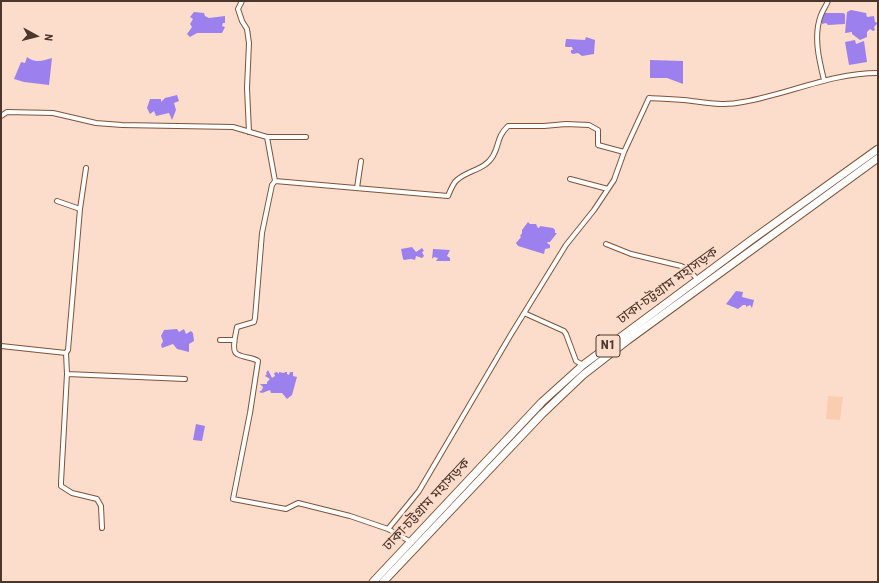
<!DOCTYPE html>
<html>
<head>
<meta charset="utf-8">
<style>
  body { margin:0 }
  #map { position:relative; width:879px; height:583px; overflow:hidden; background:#fcddcb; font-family:"Roboto Condensed",sans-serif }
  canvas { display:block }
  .frame { position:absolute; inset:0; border:2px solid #4b372b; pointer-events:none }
  .north { position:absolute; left:16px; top:16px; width:40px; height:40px; -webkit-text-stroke:3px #fcddcb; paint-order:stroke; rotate:97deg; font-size:11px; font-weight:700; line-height:16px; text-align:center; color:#4b372b }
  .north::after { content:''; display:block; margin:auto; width:14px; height:18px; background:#4b372b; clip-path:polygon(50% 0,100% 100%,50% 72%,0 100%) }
</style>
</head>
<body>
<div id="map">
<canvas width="879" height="583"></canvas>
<div class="frame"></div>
<div class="north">N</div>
</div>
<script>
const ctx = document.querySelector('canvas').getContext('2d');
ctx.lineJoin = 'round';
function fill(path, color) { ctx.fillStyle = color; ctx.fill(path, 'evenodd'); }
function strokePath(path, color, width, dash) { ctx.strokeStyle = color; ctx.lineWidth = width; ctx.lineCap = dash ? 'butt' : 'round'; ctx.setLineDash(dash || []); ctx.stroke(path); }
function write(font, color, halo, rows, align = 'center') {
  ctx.font = font + ' "Roboto Condensed","Noto Sans Bengali",sans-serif'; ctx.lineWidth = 4; ctx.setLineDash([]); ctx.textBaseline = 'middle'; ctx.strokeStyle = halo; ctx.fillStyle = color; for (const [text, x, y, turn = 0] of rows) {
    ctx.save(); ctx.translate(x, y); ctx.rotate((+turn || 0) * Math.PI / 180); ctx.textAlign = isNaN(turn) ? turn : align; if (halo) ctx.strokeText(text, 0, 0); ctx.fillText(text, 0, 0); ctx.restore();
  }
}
fill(new Path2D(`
  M 828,396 L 843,397 L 840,420 L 826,419 Z`), '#facdb1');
fill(new Path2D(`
  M 851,10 L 866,13 L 867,17 L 874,16 L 875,22 L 878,23 L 874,27 L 875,30 L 873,31 L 870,29 L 867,32 L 867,37 L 860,40 L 852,34 L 852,32 L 845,33 L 847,12 Z
  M 194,12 L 204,13 L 205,16 L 209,18 L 225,16 L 225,23 L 223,23 L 222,26 L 225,27 L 222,33 L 197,33 L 190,37 L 187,34 L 192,27 L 190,24 L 193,19 L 190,17 Z
  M 824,13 L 843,13 L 845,14 L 845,24 L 828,25 L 826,23 L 822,24 L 822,20 Z
  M 586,37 L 595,40 L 594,54 L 582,56 L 578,53 L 573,54 L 571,53 L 571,50 L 573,50 L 572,47 L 566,47 L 565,46 L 566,39 L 567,39 L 585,40 Z
  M 855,40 L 856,44 L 864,41 L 867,62 L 849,65 L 845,42 Z
  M 27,57 C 34,63 43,61 52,58 L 49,85 L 24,82 L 14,79 L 21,62 L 25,63 Z
  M 650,60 L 683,61 L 683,84 L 667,78 L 650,78 Z
  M 177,95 L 179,101 L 174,103 L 176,110 L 172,120 L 169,113 L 156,116 L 154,111 L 150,114 L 147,108 L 150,99 L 161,99 L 161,102 L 165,98 Z
  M 528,222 L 530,224 L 536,224 L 538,228 L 539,228 L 540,226 L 553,228 L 555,230 L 555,233 L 557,233 L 550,242 L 548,242 L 547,243 L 550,245 L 550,248 L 545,249 L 544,254 L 518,246 L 516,243 L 521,237 L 520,236 L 522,233 L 522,230 Z
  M 412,247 L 416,252 L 422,248 L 424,251 L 422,252 L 424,256 L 422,258 L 416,256 L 415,260 L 411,259 L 404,260 L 403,259 L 401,249 Z
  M 433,249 L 450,250 L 447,256 L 450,258 L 450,261 L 436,261 L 438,258 L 434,257 L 432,259 Z
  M 736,291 L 743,292 L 742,297 L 754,300 L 752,308 L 750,305 L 746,307 L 746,305 L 743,305 L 738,309 L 726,304 Z
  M 177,329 L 179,332 L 184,329 L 186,334 L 191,331 L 193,333 L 194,341 L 189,344 L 189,352 L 177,349 L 173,344 L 162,348 L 161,345 L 163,341 L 161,336 L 164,330 Z
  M 268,370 L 272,378 L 275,376 L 274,373 L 277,372 L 279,374 L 279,372 L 284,373 L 285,372 L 287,372 L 287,374 L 289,375 L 290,372 L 293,372 L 293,376 L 297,377 L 292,395 L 287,399 L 282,393 L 271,393 L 270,390 L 262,393 L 259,392 L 262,390 L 263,387 L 260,384 L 267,384 L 267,382 L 270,379 L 265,376 L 267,374 L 266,373 Z
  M 196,424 L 205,426 L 202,441 L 193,440 Z`), '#9c81ee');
const street = new Path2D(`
  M 242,1 L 238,9 L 242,21 L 247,29 L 249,43 L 247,88 L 249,132
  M 824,80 C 819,60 813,35 821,15 C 823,10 826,6 828,1
  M 1,116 L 7,112 L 53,113 L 96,123 L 122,125 L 233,127 L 267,137 L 275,181 L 448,196 C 450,191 453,183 457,180 C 468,170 485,170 493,156 C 500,144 496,138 508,126 L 544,126 L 566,124 L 589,125 L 598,130 L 598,145 L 624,152
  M 267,137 L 306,137
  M 86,168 L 80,209 L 68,350 L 66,353 L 67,374 L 61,482 L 61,486 L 72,493 L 97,499 L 101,506 L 102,528
  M 570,179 L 608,189
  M 275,181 L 272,185 L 262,233 L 255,318 L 254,322 L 237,327 C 236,333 231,351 237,354 C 244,358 252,357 258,361 L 250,413 L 233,499 L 286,509 L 298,503 L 350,516 L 388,529 L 411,542
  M 357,188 L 361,161
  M 57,201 L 80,209
  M 606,244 L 631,254 L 681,266 L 688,269 L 698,280
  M 524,313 L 564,331 L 566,334 L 576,361 L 583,365
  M 220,340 L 234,340
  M 1,346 L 66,353
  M 67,374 L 185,379
  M 388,529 L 419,491 L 510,336 L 566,245 L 594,210 L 614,180 L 624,152 L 649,98 C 663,99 677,99 692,101 C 711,103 724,106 743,102 C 789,94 831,73 878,73`);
const highway = new Path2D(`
  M 373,582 L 542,402 L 583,365 L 750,241 L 878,149
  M 383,582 L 542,414 L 583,375 L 628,340 L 878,158`);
strokePath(street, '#7e5338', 6);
strokePath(highway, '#7e5338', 9);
strokePath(street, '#fff', 4);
strokePath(highway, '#fff', 7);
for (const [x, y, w] of [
  [608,346,24]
]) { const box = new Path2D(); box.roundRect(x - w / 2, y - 11, w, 22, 3); ctx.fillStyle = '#fcddcb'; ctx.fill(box); strokePath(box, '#4b372b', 1); }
write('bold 13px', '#4b372b', null, [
  ["N1",608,346]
]);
write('14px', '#4b372b', '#fcddcb', [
  ["ঢাকা-চট্টগ্রাম মহাসড়ক",668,286,-36],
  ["ঢাকা-চট্টগ্রাম মহাসড়ক",427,505,-47]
]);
</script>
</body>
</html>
